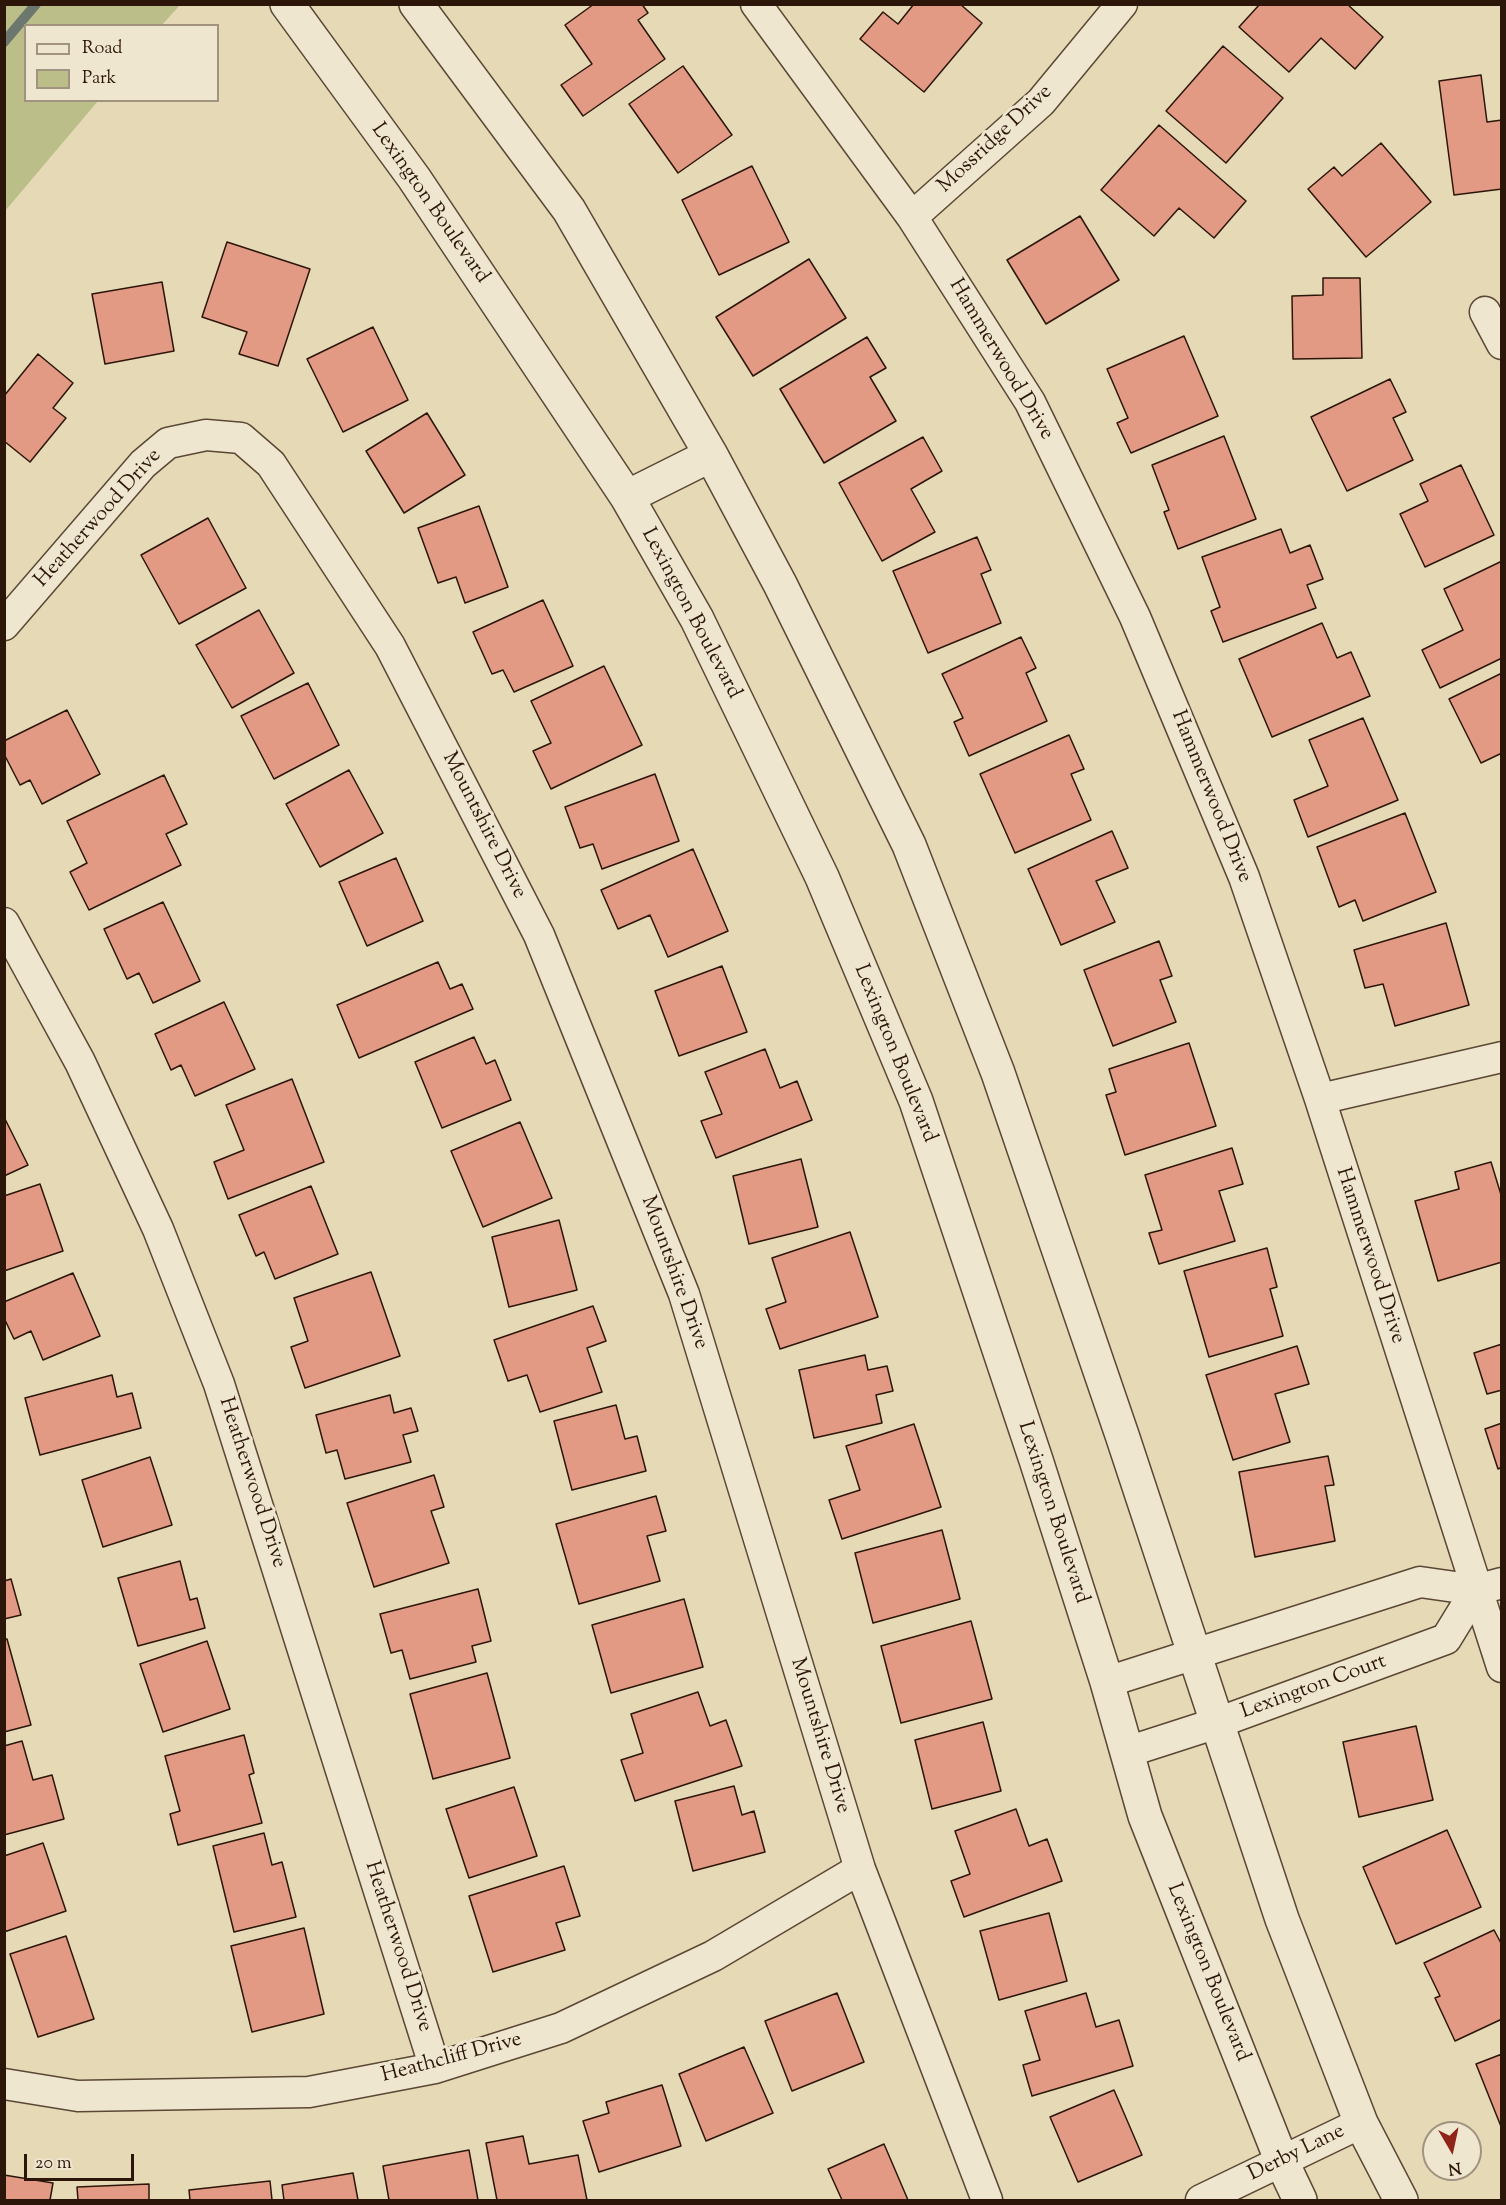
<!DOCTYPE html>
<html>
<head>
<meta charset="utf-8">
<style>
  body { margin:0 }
  #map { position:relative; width:1506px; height:2205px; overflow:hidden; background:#e6d9b6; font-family:"Sorts Mill Goudy",serif }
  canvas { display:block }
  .frame { position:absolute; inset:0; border:6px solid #2c1609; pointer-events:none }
  .legend { position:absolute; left:24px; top:24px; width:195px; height:78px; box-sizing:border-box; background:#efe6d0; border:2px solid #a19380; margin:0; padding:8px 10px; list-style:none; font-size:18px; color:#2c1609 }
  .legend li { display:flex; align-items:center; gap:12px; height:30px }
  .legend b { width:30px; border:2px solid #a19380 }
  .north { position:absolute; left:1422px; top:2121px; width:60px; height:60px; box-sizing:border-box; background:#efe6d0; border:2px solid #a19380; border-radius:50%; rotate:171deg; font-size:16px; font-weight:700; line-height:24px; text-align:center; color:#2c1609 }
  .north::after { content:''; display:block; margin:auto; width:21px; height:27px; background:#8f2418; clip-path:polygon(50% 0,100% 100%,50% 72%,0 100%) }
  .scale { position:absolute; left:24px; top:2154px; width:110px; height:27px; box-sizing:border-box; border:3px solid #2c1609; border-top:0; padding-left:8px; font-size:18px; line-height:21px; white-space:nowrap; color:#2c1609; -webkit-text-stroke:4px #efe6d0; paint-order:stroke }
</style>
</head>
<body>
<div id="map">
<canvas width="1506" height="2205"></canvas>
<div class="frame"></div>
<ul class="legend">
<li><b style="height:8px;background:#efe6d0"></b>Road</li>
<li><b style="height:16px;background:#bbbe89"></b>Park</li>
</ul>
<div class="north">N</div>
<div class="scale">20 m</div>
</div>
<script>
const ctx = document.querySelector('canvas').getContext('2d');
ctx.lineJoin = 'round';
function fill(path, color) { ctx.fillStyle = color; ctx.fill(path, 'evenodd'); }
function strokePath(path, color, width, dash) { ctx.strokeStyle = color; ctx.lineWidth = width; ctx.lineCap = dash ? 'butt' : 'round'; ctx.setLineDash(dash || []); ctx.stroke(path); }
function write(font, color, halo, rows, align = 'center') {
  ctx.font = font + ' "Sorts Mill Goudy",serif'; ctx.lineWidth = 6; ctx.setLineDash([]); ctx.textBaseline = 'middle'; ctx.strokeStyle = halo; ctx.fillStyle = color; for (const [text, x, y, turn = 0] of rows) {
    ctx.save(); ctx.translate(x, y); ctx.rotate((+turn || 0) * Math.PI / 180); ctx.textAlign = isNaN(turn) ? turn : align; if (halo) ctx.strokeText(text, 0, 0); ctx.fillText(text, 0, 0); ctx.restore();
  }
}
fill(new Path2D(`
  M 5,4 L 180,5 L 162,25 L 26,26 L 26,100 L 98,101 L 5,211 Z`), '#bbbe89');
strokePath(new Path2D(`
  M 4,42 L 36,4`), '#6c786d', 10);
const building = new Path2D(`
  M 594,4 L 642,4 L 648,13 L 638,20 L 665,59 L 583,116 L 561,85 L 592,64 L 565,25 Z
  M 914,4 L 960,4 L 982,23 L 924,92 L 860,39 L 883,12 L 898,24 Z
  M 1260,4 L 1347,4 L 1383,37 L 1355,69 L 1321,38 L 1289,72 L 1239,27 Z
  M 1223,46 L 1283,98 L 1226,163 L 1166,111 Z
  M 683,66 L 732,135 L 678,173 L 629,104 Z
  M 1481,75 L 1487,122 L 1502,120 L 1502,189 L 1454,195 L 1439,81 Z
  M 1159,125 L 1246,201 L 1214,238 L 1179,208 L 1154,236 L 1101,190 Z
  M 1381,143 L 1431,202 L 1366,257 L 1308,189 L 1334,167 L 1342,176 Z
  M 752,166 L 789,242 L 719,275 L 682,200 Z
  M 1080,216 L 1119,280 L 1046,324 L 1007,260 Z
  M 227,242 L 310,269 L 278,366 L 239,354 L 247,332 L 202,317 Z
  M 809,259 L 846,318 L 753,376 L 716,317 Z
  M 1323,278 L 1360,278 L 1362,358 L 1293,359 L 1292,296 L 1323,295 Z
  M 162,282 L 174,351 L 105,364 L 92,294 Z
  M 373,327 L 408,400 L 343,432 L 307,359 Z
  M 1184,336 L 1218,416 L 1131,453 L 1117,423 L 1128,418 L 1107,369 Z
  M 867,337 L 886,368 L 870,377 L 896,421 L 824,463 L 780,389 Z
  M 38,354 L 73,383 L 53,408 L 66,418 L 30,462 L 4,441 L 4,396 Z
  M 1390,379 L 1406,412 L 1393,418 L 1413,460 L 1347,491 L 1311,417 Z
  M 427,413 L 465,475 L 404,513 L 366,451 Z
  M 1224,436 L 1256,519 L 1178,549 L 1164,512 L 1169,510 L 1152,465 Z
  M 923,437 L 942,471 L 911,489 L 935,532 L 882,561 L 839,483 Z
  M 1461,465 L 1494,535 L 1425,567 L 1400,514 L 1428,501 L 1420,484 Z
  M 479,506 L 508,587 L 465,603 L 456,577 L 438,583 L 418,528 Z
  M 208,518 L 246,588 L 179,624 L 141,555 Z
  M 1281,529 L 1290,553 L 1310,545 L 1323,579 L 1307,585 L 1316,608 L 1223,642 L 1211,611 L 1220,607 L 1202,557 Z
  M 977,537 L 991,570 L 981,574 L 1001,623 L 928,653 L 893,571 Z
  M 1502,561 L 1502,658 L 1440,688 L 1422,650 L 1463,630 L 1444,589 Z
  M 543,600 L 573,666 L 514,692 L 503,670 L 492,674 L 473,632 Z
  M 259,610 L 294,673 L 232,708 L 196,645 Z
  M 1322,623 L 1337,658 L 1351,652 L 1370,696 L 1272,737 L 1239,659 Z
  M 1021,637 L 1036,668 L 1026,673 L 1047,721 L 969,756 L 954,722 L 963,718 L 942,674 Z
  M 604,666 L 642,745 L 551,789 L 533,751 L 551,743 L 531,701 Z
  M 1502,673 L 1502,753 L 1481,763 L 1449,699 Z
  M 308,683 L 339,745 L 274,779 L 241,716 Z
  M 67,710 L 100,774 L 42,804 L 30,780 L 20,785 L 4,754 L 4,741 Z
  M 1363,718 L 1398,800 L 1308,837 L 1294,800 L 1328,786 L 1309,740 Z
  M 1069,735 L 1084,769 L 1071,774 L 1091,820 L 1015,853 L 980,774 Z
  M 349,770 L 383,833 L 320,867 L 286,804 Z
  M 655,774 L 679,841 L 602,869 L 593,844 L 580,848 L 565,807 Z
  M 164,775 L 187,824 L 166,834 L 181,865 L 89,910 L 70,872 L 87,863 L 67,821 Z
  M 1405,813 L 1436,892 L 1363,921 L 1355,900 L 1339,907 L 1317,847 Z
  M 1112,831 L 1128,868 L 1096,881 L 1115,922 L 1061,945 L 1028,869 Z
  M 693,849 L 728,931 L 668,957 L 650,915 L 618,929 L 601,890 Z
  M 396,858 L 423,921 L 367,946 L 339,882 Z
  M 163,902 L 200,981 L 153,1003 L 139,973 L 127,979 L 104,929 Z
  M 1446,923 L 1469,1005 L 1395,1026 L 1383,984 L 1365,988 L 1354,950 Z
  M 1159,941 L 1172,976 L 1160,980 L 1176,1022 L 1113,1046 L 1084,970 Z
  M 438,962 L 450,989 L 462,984 L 473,1009 L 359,1058 L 337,1005 Z
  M 722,966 L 747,1032 L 679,1056 L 655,991 Z
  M 224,1002 L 255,1069 L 195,1096 L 181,1065 L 171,1070 L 155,1034 Z
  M 474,1037 L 486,1064 L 495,1060 L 511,1100 L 442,1128 L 415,1062 Z
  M 1189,1043 L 1216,1126 L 1125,1155 L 1106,1095 L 1116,1092 L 1109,1069 Z
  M 765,1049 L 780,1088 L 797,1081 L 812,1120 L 716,1158 L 701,1121 L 722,1114 L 705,1072 Z
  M 292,1079 L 324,1162 L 228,1199 L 214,1162 L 244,1150 L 226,1105 Z
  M 4,1117 L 28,1165 L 4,1176 Z
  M 520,1122 L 552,1198 L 483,1227 L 451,1151 Z
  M 1232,1148 L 1243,1184 L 1219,1191 L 1235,1241 L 1159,1264 L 1149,1233 L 1162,1230 L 1145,1175 Z
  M 801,1159 L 818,1227 L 749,1244 L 733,1176 Z
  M 1491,1162 L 1502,1198 L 1502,1262 L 1438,1281 L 1415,1201 L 1459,1189 L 1455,1172 Z
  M 40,1184 L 63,1251 L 4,1271 L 4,1196 Z
  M 311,1186 L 338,1254 L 275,1279 L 264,1252 L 256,1256 L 239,1215 Z
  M 559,1220 L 577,1290 L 509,1307 L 492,1237 Z
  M 850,1232 L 878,1317 L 780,1349 L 766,1309 L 786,1302 L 772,1258 Z
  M 1267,1248 L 1277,1287 L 1270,1289 L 1283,1336 L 1209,1357 L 1184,1271 Z
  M 371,1272 L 400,1356 L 305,1388 L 291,1347 L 308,1341 L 294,1298 Z
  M 73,1273 L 100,1336 L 43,1360 L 31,1331 L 14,1339 L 4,1318 L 4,1302 Z
  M 593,1306 L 606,1341 L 587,1348 L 602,1392 L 540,1412 L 527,1375 L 508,1381 L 494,1340 Z
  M 1502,1344 L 1502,1390 L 1487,1394 L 1474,1353 Z
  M 1297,1346 L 1309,1384 L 1275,1394 L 1290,1442 L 1233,1460 L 1206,1375 Z
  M 865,1355 L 868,1370 L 887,1366 L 893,1391 L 876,1395 L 882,1423 L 814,1438 L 799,1370 Z
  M 112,1375 L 117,1397 L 132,1393 L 141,1428 L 40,1455 L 25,1398 Z
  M 390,1395 L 394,1413 L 411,1408 L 418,1431 L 403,1435 L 411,1462 L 345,1479 L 337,1450 L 326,1453 L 316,1415 Z
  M 616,1405 L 625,1439 L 637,1436 L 646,1471 L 572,1490 L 554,1421 Z
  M 1502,1423 L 1502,1467 L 1498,1469 L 1485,1429 Z
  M 914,1424 L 941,1507 L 842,1539 L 829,1500 L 860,1490 L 846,1446 Z
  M 1328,1456 L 1334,1485 L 1325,1486 L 1335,1541 L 1255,1557 L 1239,1472 Z
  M 150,1457 L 172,1525 L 103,1547 L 82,1480 Z
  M 434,1475 L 444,1507 L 431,1511 L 449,1563 L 374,1587 L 347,1503 Z
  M 656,1496 L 666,1531 L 647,1536 L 660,1581 L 579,1604 L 556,1524 Z
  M 942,1530 L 960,1599 L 873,1623 L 855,1553 Z
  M 180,1561 L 190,1600 L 197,1598 L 205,1628 L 138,1646 L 118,1578 Z
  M 11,1579 L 21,1615 L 4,1619 L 4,1581 Z
  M 478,1589 L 491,1641 L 472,1646 L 476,1662 L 410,1679 L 402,1650 L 391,1653 L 380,1614 Z
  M 684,1599 L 703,1667 L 611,1693 L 592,1625 Z
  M 971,1621 L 992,1699 L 901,1723 L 881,1646 Z
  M 4,1639 L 7,1639 L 31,1725 L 4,1732 Z
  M 207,1641 L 230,1709 L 163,1732 L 140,1664 Z
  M 487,1673 L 510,1758 L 433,1779 L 410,1694 Z
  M 698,1692 L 710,1726 L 726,1720 L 742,1766 L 635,1801 L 621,1760 L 643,1753 L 631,1714 Z
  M 983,1722 L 1001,1791 L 932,1809 L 915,1740 Z
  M 1416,1726 L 1433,1800 L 1359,1817 L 1343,1742 Z
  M 244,1735 L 254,1773 L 249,1775 L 262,1823 L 178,1845 L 170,1814 L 180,1811 L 165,1756 Z
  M 22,1741 L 33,1780 L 52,1775 L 64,1819 L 4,1835 L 4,1746 Z
  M 734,1786 L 742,1815 L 754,1811 L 765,1852 L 693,1871 L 675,1801 Z
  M 514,1787 L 537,1856 L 469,1878 L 446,1809 Z
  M 1016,1809 L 1029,1846 L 1047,1839 L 1062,1881 L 964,1917 L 951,1881 L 970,1874 L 955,1831 Z
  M 1447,1830 L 1481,1907 L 1396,1944 L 1363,1867 Z
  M 264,1833 L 272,1865 L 282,1862 L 296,1917 L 234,1932 L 213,1846 Z
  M 43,1843 L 66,1911 L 4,1932 L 4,1856 Z
  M 564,1866 L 580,1916 L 556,1923 L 565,1950 L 493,1972 L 469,1896 Z
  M 1049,1913 L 1067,1981 L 999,2000 L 980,1931 Z
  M 304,1928 L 324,2014 L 252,2032 L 231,1946 Z
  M 1494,1930 L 1502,1945 L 1502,2019 L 1455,2041 L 1435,1998 L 1440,1996 L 1424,1963 Z
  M 66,1936 L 94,2019 L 38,2037 L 10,1954 Z
  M 837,1993 L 864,2062 L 792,2091 L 765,2021 Z
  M 1086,1993 L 1096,2027 L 1119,2020 L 1133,2066 L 1032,2096 L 1023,2065 L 1040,2060 L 1025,2011 Z
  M 744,2047 L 773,2113 L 706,2141 L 679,2074 Z
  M 1502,2054 L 1502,2129 L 1476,2064 Z
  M 662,2085 L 681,2146 L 599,2172 L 583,2121 L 609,2113 L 606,2102 Z
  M 1114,2090 L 1142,2155 L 1078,2182 L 1050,2117 Z
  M 523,2136 L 529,2164 L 578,2155 L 587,2200 L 497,2200 L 486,2143 Z
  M 884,2144 L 908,2200 L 842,2200 L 828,2169 Z
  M 469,2150 L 478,2200 L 389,2200 L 383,2166 Z
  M 353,2173 L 358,2200 L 284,2200 L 282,2185 Z
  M 4,2175 L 53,2183 L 50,2200 L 4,2200 Z
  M 270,2181 L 272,2200 L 190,2200 L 189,2190 Z
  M 149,2184 L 149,2200 L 78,2200 L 77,2187 Z`);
fill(building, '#e29a84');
strokePath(building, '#2c1609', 1.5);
const minor = new Path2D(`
  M 756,4 L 912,217 L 1030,402 L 1135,617 L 1244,877 L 1320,1099 L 1502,1667
  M 912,217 L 1041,102 L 1122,4
  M 1485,312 L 1502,344
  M 4,625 L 143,464 L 168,443 L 206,435 L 241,438 L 271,464 L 390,646 L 539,935 L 684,1294 L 860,1869 L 987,2200
  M 4,923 L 80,1062 L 158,1229 L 219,1384 L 435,2068
  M 1320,1099 L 1502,1057
  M 1107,1682 L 1420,1582 L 1476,1590 L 1502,1583
  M 1127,1752 L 1217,1723 L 1446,1639 L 1476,1590
  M 4,2084 L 78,2096 L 309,2092 L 435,2068 L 561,2028 L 713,1956 L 860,1869
  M 1201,2200 L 1361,2123`);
const tertiary = new Path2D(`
  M 287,4 L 414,178 L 627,497 L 697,619 L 822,877 L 916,1101 L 1036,1460 L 1107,1682 L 1145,1816 L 1282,2162 L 1300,2200
  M 416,4 L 569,210 L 711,455 L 780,584 L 909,845 L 998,1073 L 1122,1435 L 1282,1919 L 1361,2123 L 1401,2200
  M 627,497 L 711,455`);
strokePath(minor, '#5a4734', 33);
strokePath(tertiary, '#5a4734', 36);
strokePath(minor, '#efe6d0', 30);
strokePath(tertiary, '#efe6d0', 33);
write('21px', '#2c1609', '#efe6d0', [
  ["Mossridge Drive",996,140,-43],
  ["Lexington Boulevard",429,204,55],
  ["Hammerwood Drive",1000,360,59],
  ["Heatherwood Drive",99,519,-48],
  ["Lexington Boulevard",690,614,62],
  ["Hammerwood Drive",1210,797,68],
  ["Mountshire Drive",483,826,63],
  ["Lexington Boulevard",894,1054,68],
  ["Hammerwood Drive",1369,1256,72],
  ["Mountshire Drive",673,1273,70],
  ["Heatherwood Drive",251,1483,72],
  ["Lexington Boulevard",1052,1513,72],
  ["Lexington Court",1314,1688,-20],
  ["Mountshire Drive",819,1736,73],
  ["Heatherwood Drive",397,1947,72],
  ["Lexington Boulevard",1207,1973,68],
  ["Heathcliff Drive",452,2059,-15],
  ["Derby Lane",1297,2154,-26]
]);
</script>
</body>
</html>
